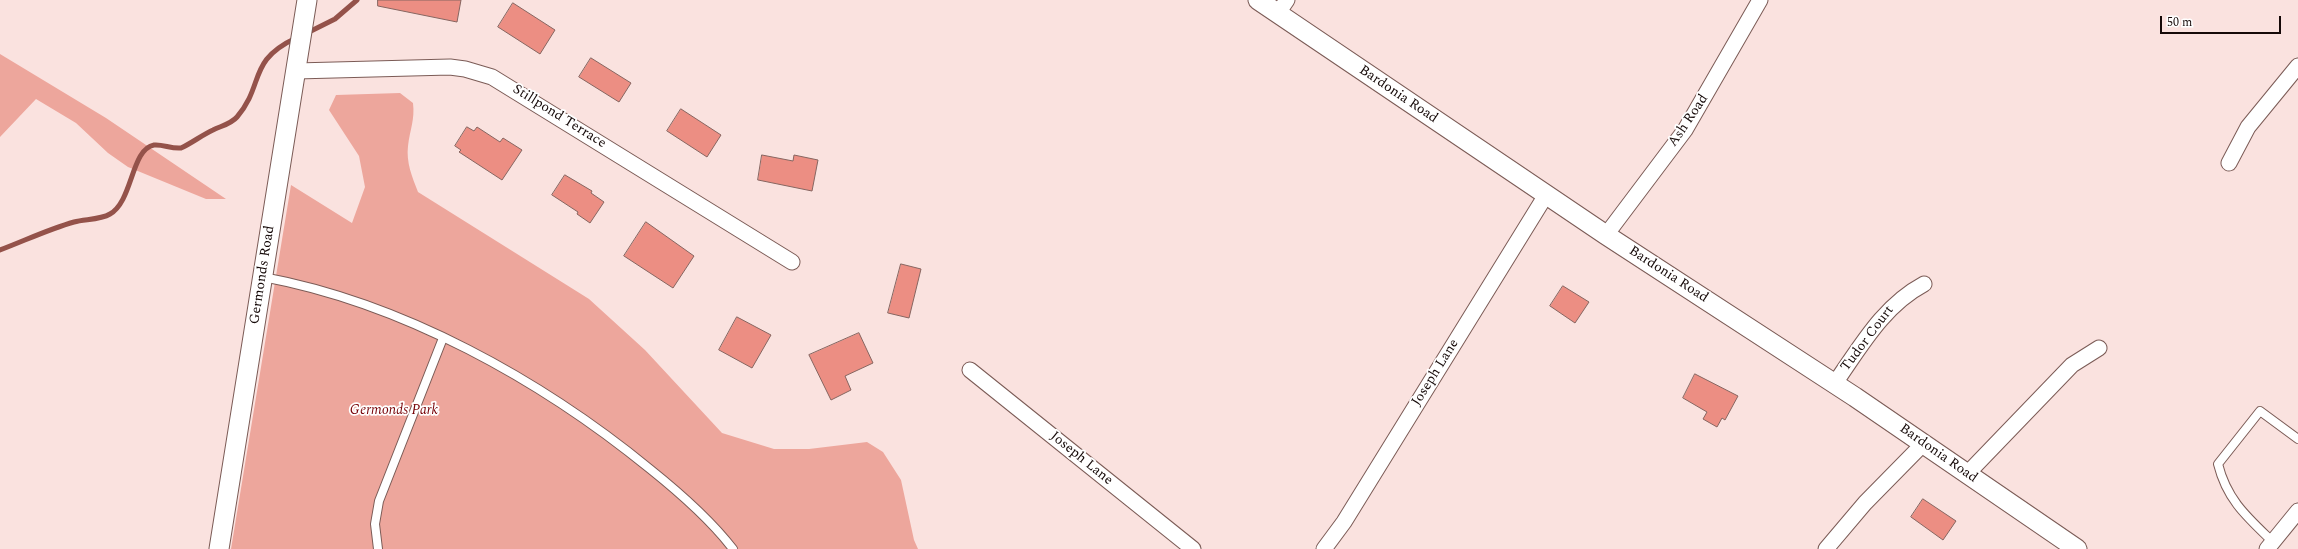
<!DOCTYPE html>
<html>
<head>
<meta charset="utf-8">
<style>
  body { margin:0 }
  #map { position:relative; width:2298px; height:549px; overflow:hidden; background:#fae2df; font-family:Spectral,serif }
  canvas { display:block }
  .scale { position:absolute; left:2160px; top:16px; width:121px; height:18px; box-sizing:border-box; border:2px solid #150908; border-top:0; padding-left:5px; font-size:12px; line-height:14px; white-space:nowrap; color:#150908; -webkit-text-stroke:3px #fff; paint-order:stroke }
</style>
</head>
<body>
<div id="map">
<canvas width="2298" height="549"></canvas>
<div class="scale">50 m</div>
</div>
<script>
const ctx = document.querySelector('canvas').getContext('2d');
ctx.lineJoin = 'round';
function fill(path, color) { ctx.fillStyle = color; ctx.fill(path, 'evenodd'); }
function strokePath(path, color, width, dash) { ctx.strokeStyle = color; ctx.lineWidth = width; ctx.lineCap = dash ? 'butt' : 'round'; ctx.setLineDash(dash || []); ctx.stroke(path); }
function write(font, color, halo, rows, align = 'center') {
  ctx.font = font + ' Spectral,serif'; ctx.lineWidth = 3.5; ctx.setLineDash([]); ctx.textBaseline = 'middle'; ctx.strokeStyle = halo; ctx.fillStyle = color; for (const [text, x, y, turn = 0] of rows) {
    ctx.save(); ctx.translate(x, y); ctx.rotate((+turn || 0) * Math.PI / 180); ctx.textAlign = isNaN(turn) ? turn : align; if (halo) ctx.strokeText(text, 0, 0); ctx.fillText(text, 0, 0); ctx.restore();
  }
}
fill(new Path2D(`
  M 0,54 L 106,118 L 226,199 L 206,199 L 128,167 L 108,153 L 76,123 L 36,99 L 0,137 Z
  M 400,93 L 413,103 C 415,120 410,129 408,146 C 406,162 412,177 418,192 L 589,299 L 645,350 L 722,433 L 774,449 L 809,449 L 867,442 L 883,452 L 901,480 L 914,540 L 918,549 L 231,549 L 291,185 L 352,223 L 365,187 L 359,156 L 329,110 L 336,95 Z`), '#eda69c');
strokePath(new Path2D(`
  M 307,33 L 335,19 L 357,0
  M 0,250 C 24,241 49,229 74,222 C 85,219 100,220 110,214 C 133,201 131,149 154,145 C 163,144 171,149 181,148 C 192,143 202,135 213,130 C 221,126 231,124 237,117 C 265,84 247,61 296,38`), '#94524a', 5);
const building = new Path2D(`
  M 378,0 L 461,0 L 457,22 L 378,6 Z
  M 513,3 L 555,30 L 540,54 L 498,27 Z
  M 591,58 L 631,83 L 619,102 L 579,77 Z
  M 681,109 L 721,135 L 707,157 L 667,131 Z
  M 467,127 L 474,131 L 477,127 L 500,142 L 503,138 L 522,150 L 502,180 L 459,152 L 461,150 L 455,146 Z
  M 762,155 L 793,161 L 794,155 L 818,160 L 812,191 L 758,180 Z
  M 565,175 L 592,191 L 591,193 L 604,202 L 590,223 L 577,214 L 578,212 L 552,195 Z
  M 646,222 L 694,256 L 673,288 L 624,256 Z
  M 901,264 L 921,269 L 909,318 L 888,313 Z
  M 1563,286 L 1589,302 L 1575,323 L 1550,306 Z
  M 737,317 L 771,335 L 752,368 L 719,350 Z
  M 859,333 L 873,363 L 845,376 L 851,390 L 831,400 L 809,355 Z
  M 1695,374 L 1738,396 L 1725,420 L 1722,418 L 1717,427 L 1703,419 L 1707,412 L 1683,398 Z
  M 1923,499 L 1956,521 L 1943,540 L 1911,517 Z`);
fill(building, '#ec8e83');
strokePath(building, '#866560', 1);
const service = new Path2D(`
  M 263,277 C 403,303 541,380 650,469 C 680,493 710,519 733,549
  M 2273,542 C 2247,517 2227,500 2218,464 L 2260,411 L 2298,439
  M 378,549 L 375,524 L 379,501 L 443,338`);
const minor = new Path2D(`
  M 1278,13 L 1287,0
  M 296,71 L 450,67 L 465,69 L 492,77 L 792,262
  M 2229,163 L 2248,127 L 2298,66
  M 1606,235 L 1685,130 L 1760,0
  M 970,370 L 1193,549
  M 1835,383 C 1861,346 1883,306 1924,284
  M 1967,474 L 2072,365 L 2099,348
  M 1324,549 L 1344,522 L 1546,195
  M 1826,549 L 1865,503 L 1923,444
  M 2267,549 L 2298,511`);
const tertiary = new Path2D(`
  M 1258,0 L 1606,235 L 1855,397 L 2077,549
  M 219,549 L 307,0`);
strokePath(service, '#7b5b56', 10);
strokePath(minor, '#7b5b56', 17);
strokePath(tertiary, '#7b5b56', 21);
strokePath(service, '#fff', 8);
strokePath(minor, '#fff', 15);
strokePath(tertiary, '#fff', 19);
write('14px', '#150908', '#fff', [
  ["Bardonia Road",1398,95,34],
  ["Stillpond Terrace",559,117,32],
  ["Ash Road",1689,121,-56],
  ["Germonds Road",263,275,-81],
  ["Bardonia Road",1668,275,33],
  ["Tudor Court",1868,339,-53],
  ["Joseph Lane",1436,373,-58],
  ["Bardonia Road",1938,454,35],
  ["Joseph Lane",1081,459,39]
]);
write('italic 14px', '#760005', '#fff', [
  ["Germonds Park",394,411]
]);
</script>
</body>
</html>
